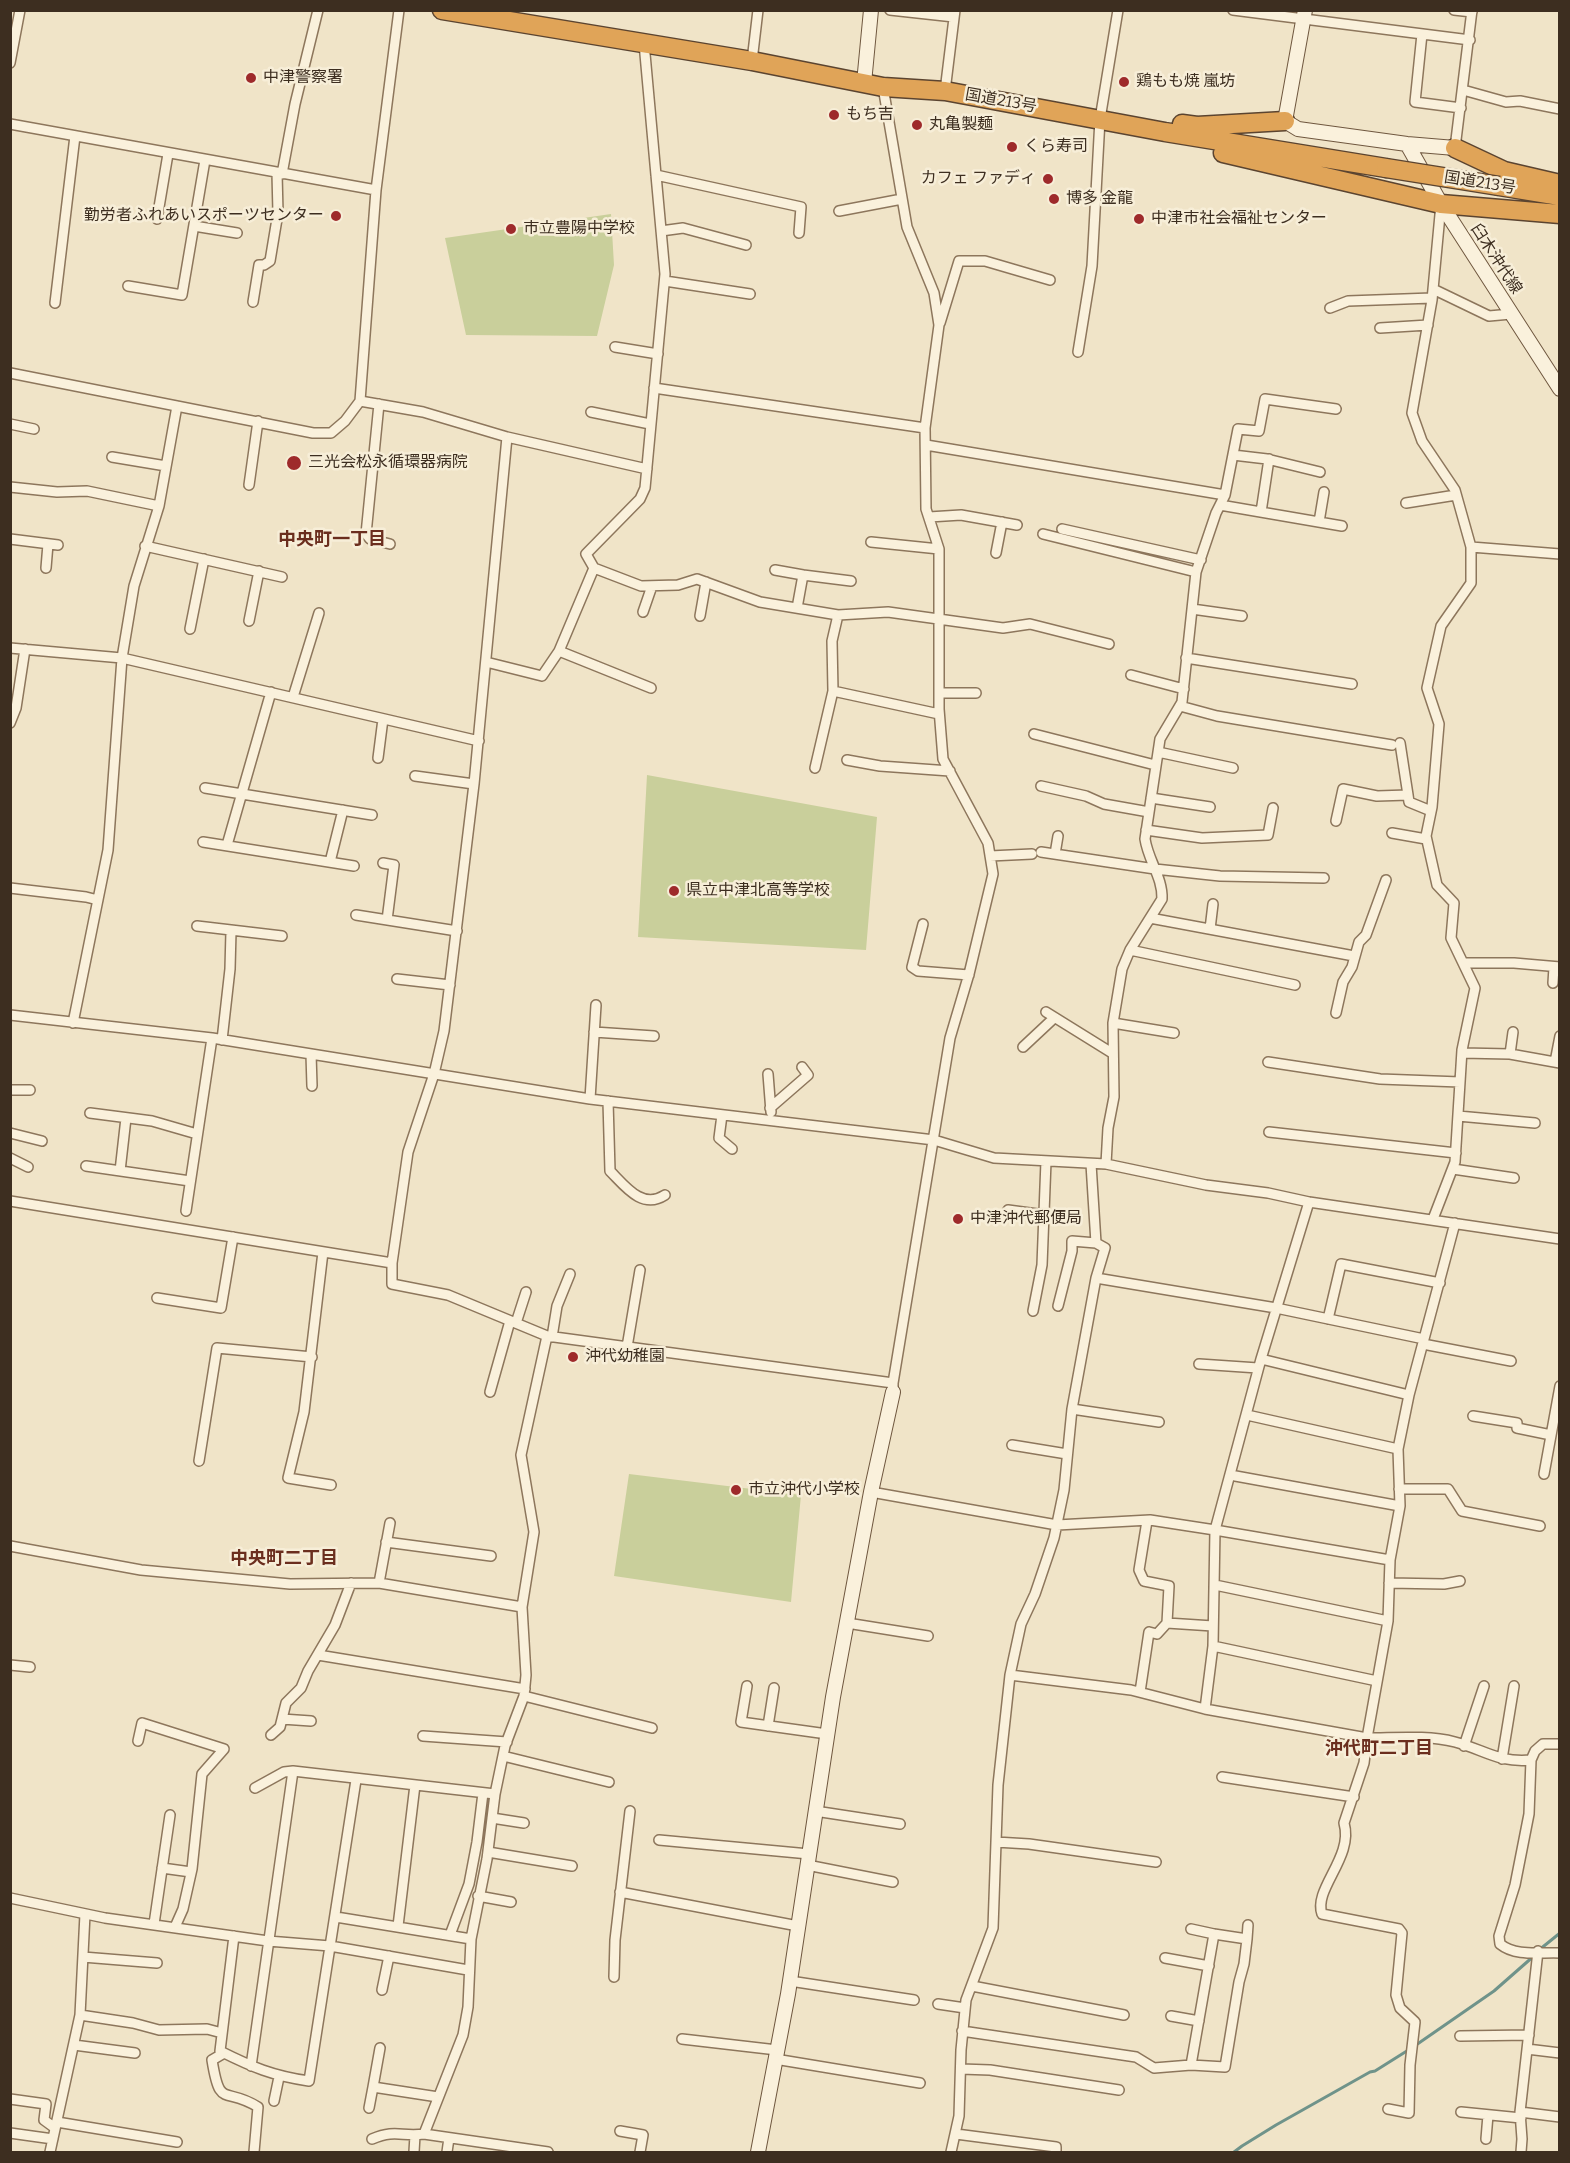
<!DOCTYPE html>
<html>
<head>
<meta charset="utf-8">
<style>
  body { margin:0 }
  #map { position:relative; width:1570px; height:2163px; overflow:hidden; background:#f0e4c8; font-family:Bitter,serif }
  canvas { display:block }
  .frame { position:absolute; inset:0; border:12px solid #3d2e20; pointer-events:none }
</style>
</head>
<body>
<div id="map">
<canvas width="1570" height="2163"></canvas>
<div class="frame"></div>
</div>
<script>
const ctx = document.querySelector('canvas').getContext('2d');
ctx.lineJoin = 'round';
function fill(path, color) { ctx.fillStyle = color; ctx.fill(path, 'evenodd'); }
function strokePath(path, color, width, dash) { ctx.strokeStyle = color; ctx.lineWidth = width; ctx.lineCap = dash ? 'butt' : 'round'; ctx.setLineDash(dash || []); ctx.stroke(path); }
function write(font, color, halo, rows, align = 'center') {
  ctx.font = font + ' Bitter,"Noto Sans JP",serif'; ctx.lineWidth = 5; ctx.setLineDash([]); ctx.textBaseline = 'middle'; ctx.strokeStyle = halo; ctx.fillStyle = color; for (const [text, x, y, turn = 0] of rows) {
    ctx.save(); ctx.translate(x, y); ctx.rotate((+turn || 0) * Math.PI / 180); ctx.textAlign = isNaN(turn) ? turn : align; if (halo) ctx.strokeText(text, 0, 0); ctx.fillText(text, 0, 0); ctx.restore();
  }
}
fill(new Path2D(`
  M 611,214 L 614,265 L 597,336 L 466,335 L 445,238 Z
  M 647,775 L 877,817 L 866,950 L 638,937 Z
  M 629,1474 L 801,1495 L 791,1602 L 614,1576 Z`), '#c9cf9b');
strokePath(new Path2D(`
  M 1539,1950 L 1560,1933
  M 1416,2045 L 1494,1991 L 1535,1955
  M 1234,2152 L 1242,2146 L 1276,2125 L 1370,2072 L 1375,2071 L 1410,2049`), '#6f938a', 3);
const street = new Path2D(`
  M 890,10 L 954,17
  M 1233,10 L 1470,40
  M 1454,10 L 1472,12
  M 1422,34 L 1415,102 L 1461,108
  M 644,43 L 665,274 L 645,488 L 640,499 L 586,554 L 594,568 L 641,586 L 678,585 L 697,579 L 760,602 L 838,615 L 888,612 L 1003,628 L 1030,624 L 1109,644
  M 752,61 L 758,10
  M 10,63 L 20,10
  M 883,87 L 907,227 L 934,293 L 939,325 L 925,428 L 926,509 L 939,549 L 939,709 L 943,759 L 988,843 L 993,874 L 969,974 L 950,1038 L 893,1383 L 893,1392
  M 1463,90 L 1506,102 L 1520,101 L 1560,109
  M 945,91 L 955,10
  M 10,124 L 376,190
  M 1455,148 L 1472,10
  M 282,174 L 295,104 L 318,10
  M 656,175 L 801,207 L 799,233
  M 839,211 L 902,199
  M 157,219 L 168,154
  M 194,226 L 237,233
  M 661,231 L 683,228 L 746,245
  M 665,281 L 750,294
  M 128,286 L 182,295 L 205,160
  M 1433,289 L 1489,316 L 1511,314
  M 253,302 L 259,265 L 264,265 L 270,261 L 278,213 L 277,173
  M 55,303 L 75,136
  M 1330,308 L 1348,301 L 1432,298
  M 940,323 L 959,261 L 985,261 L 1050,280
  M 1380,328 L 1428,325
  M 615,347 L 658,354
  M 1078,352 L 1092,266 L 1100,119 L 1118,10
  M 10,373 L 313,433 L 331,433 L 345,421 L 360,401 L 376,190 L 399,10
  M 654,388 L 925,428
  M 360,401 L 423,412 L 507,437 L 647,469
  M 379,404 L 366,534 L 370,539 L 390,544
  M 591,412 L 650,424
  M 10,424 L 34,429
  M 926,445 L 1225,495 L 1216,513 L 1196,572 L 1182,702 L 1160,739 L 1145,839 C 1148,860 1163,878 1162,899 L 1130,950 L 1122,969 L 1113,1023 L 1114,1097 L 1108,1128 L 1106,1164
  M 1233,455 L 1267,459 L 1320,472
  M 112,457 L 166,466
  M 249,485 L 258,421
  M 10,487 L 57,492 L 87,491 L 159,506
  M 1225,495 L 1238,429 L 1259,431 L 1265,399 L 1336,409
  M 1406,503 L 1456,495
  M 1220,505 L 1342,526
  M 1261,512 L 1269,459
  M 929,517 L 961,515 L 1017,525
  M 1319,522 L 1324,492
  M 1062,529 L 1201,560
  M 1043,534 L 1196,572
  M 10,539 L 58,545
  M 871,542 L 939,549
  M 145,546 L 282,577
  M 1471,547 L 1560,554
  M 996,553 L 1002,522
  M 46,568 L 48,544
  M 775,570 L 803,575
  M 797,608 L 803,575 L 851,581
  M 1192,609 L 1242,616
  M 643,612 L 652,586
  M 700,616 L 706,582
  M 249,621 L 259,571
  M 190,629 L 204,559
  M 10,648 L 122,658 L 479,741
  M 559,651 L 651,688
  M 1186,658 L 1352,684
  M 486,662 L 542,676 L 559,651 L 594,568
  M 1131,675 L 1184,689
  M 833,691 L 939,714
  M 939,693 L 976,693
  M 293,697 L 319,613
  M 1180,706 L 1217,716 L 1392,745
  M 10,723 L 16,708 L 25,649
  M 1034,734 L 1155,765
  M 1400,743 L 1408,795
  M 1158,752 L 1233,768
  M 378,758 L 383,719
  M 847,760 L 880,766 L 950,771
  M 815,768 L 833,691 L 832,641 L 838,615
  M 415,776 L 474,784
  M 1041,786 L 1086,796 L 1104,804 L 1149,812
  M 205,788 L 372,815
  M 1151,798 L 1210,807
  M 1336,821 L 1343,789 L 1377,796 L 1408,795 L 1409,802 L 1431,811
  M 1146,830 L 1202,838 L 1268,835 L 1273,808
  M 1392,833 L 1426,839
  M 203,842 L 354,866
  M 227,845 L 271,692
  M 1041,852 L 1155,869 L 1220,876 L 1324,878
  M 1055,854 L 1058,836
  M 990,856 L 1032,854
  M 330,862 L 343,810
  M 383,863 L 394,865 L 387,920
  M 10,888 L 86,897 L 98,900
  M 356,915 L 457,931
  M 1150,918 L 1354,956
  M 923,924 L 912,967 L 918,971 L 969,975
  M 197,926 L 282,936
  M 1210,929 L 1213,904
  M 1130,950 L 1295,985
  M 1463,963 L 1514,963 L 1560,967
  M 397,979 L 450,985
  M 1553,983 L 1554,967
  M 1046,1012 L 1112,1053
  M 1336,1013 L 1343,982 L 1352,967 L 1359,942 L 1366,935 L 1386,880
  M 10,1015 L 212,1038 L 590,1099 L 934,1140 L 994,1158 L 1106,1164 L 1206,1185 L 1268,1193 L 1309,1202 L 1560,1239
  M 73,1023 L 108,850 L 122,658 L 134,586 L 159,506 L 177,406
  M 1113,1023 L 1174,1033
  M 594,1032 L 654,1036
  M 222,1040 L 230,969 L 231,931
  M 1023,1047 L 1054,1018
  M 1462,1053 L 1510,1054 L 1513,1032
  M 311,1054 L 312,1086
  M 1510,1054 L 1560,1063
  M 1268,1062 L 1380,1079 L 1460,1082
  M 1555,1062 L 1560,1036
  M 768,1074 L 771,1112
  M 10,1090 L 30,1090
  M 590,1099 L 596,1005
  M 608,1101 L 610,1171 C 625,1186 642,1210 665,1195
  M 770,1108 L 808,1075 L 802,1067
  M 90,1113 L 152,1121 L 197,1134
  M 722,1115 L 719,1138 L 732,1149
  M 1458,1116 L 1535,1123
  M 1269,1132 L 1456,1153
  M 10,1133 L 42,1141
  M 10,1158 L 28,1167
  M 86,1166 L 190,1181
  M 1453,1169 L 1514,1178
  M 120,1171 L 126,1118
  M 10,1201 L 392,1263 L 408,1152 L 434,1074 L 444,1031 L 474,784 L 507,437
  M 1008,1210 L 1045,1215
  M 186,1211 L 212,1038
  M 1433,1219 L 1455,1162 L 1462,1050 L 1475,988 L 1451,938 L 1454,903 L 1437,885 L 1426,836 L 1432,807 L 1439,724 L 1427,688 L 1441,626 L 1471,583 L 1471,547 L 1455,490 L 1422,441 L 1412,413 L 1432,300 L 1441,204
  M 1455,1223 L 1409,1395 L 1398,1449 L 1400,1506 L 1390,1560 L 1388,1621 L 1367,1738 C 1396,1738 1427,1735 1455,1742 C 1485,1750 1498,1763 1531,1760 L 1529,1814 L 1515,1885 L 1499,1936 L 1500,1944 C 1516,1957 1540,1952 1560,1953
  M 323,1252 L 304,1412 L 288,1478 L 331,1485
  M 392,1263 L 392,1284 L 448,1295 L 547,1336 L 893,1383
  M 1096,1278 L 1276,1308 L 1424,1339
  M 157,1298 L 221,1308 L 233,1237
  M 1058,1306 L 1072,1251 L 1072,1241 L 1096,1243
  M 1033,1311 L 1042,1265 L 1046,1161
  M 1328,1319 L 1341,1264 L 1440,1283
  M 516,1323 L 526,1292
  M 552,1337 L 557,1306 L 570,1274
  M 1423,1344 L 1511,1361
  M 627,1347 L 640,1270
  M 1261,1359 L 1409,1395
  M 1199,1364 L 1258,1368
  M 490,1392 L 510,1321
  M 1072,1409 L 1159,1422
  M 1247,1415 L 1398,1449
  M 1473,1416 L 1517,1423 L 1517,1428 L 1551,1435
  M 1012,1445 L 1067,1454
  M 199,1461 L 217,1348 L 312,1357
  M 1544,1474 L 1560,1386
  M 1230,1475 L 1400,1506
  M 1399,1489 L 1448,1489 L 1462,1511 L 1540,1526
  M 871,1492 L 1057,1525 L 1150,1520 L 1215,1530 L 1390,1560
  M 386,1542 L 491,1556
  M 10,1546 L 141,1570 L 290,1584 L 379,1583 L 522,1607
  M 379,1583 L 390,1523
  M 1389,1583 L 1444,1584 L 1460,1581
  M 1215,1585 L 1388,1621
  M 847,1623 L 928,1636
  M 1167,1623 L 1213,1626
  M 1213,1646 L 1377,1681
  M 318,1655 L 525,1689
  M 10,1665 L 30,1667
  M 1010,1675 L 1131,1690 L 1205,1709 L 1367,1738 L 1364,1763 L 1344,1823 C 1354,1857 1313,1889 1322,1914 L 1399,1929 L 1402,1933 L 1396,1995 L 1400,2008 L 1415,2022 L 1410,2065 L 1409,2113 L 1388,2109
  M 747,1686 L 741,1722 L 827,1734
  M 1140,1692 L 1149,1632 L 1157,1634 L 1167,1623 L 1169,1586 L 1144,1581 L 1139,1570 L 1147,1521
  M 524,1696 L 652,1728
  M 1205,1709 L 1213,1646 L 1215,1530 L 1261,1359 L 1309,1202
  M 282,1719 L 311,1721
  M 768,1726 L 774,1688
  M 271,1735 L 280,1727 L 286,1703 L 301,1688 L 308,1671 L 335,1625 L 351,1583
  M 423,1736 L 507,1742
  M 138,1741 L 142,1723 L 224,1749 L 202,1774 L 192,1869 L 183,1909 L 175,1927
  M 1464,1746 L 1484,1686
  M 503,1756 L 609,1782
  M 1502,1759 L 1514,1686
  M 1531,1760 L 1535,1751 L 1543,1744 L 1560,1744
  M 1222,1777 L 1354,1797
  M 255,1788 L 284,1772 L 293,1771
  M 815,1811 L 900,1824
  M 492,1818 L 524,1823
  M 659,1840 L 809,1854
  M 996,1842 L 1029,1844 L 1156,1862
  M 488,1852 L 572,1866
  M 807,1865 L 893,1882
  M 162,1868 L 191,1872
  M 620,1892 L 798,1926
  M 478,1896 L 511,1902
  M 10,1898 L 105,1918 L 268,1941 L 330,1946 L 468,1970
  M 336,1917 L 471,1939
  M 154,1924 L 170,1815
  M 398,1926 L 415,1785
  M 1191,1929 L 1214,1934
  M 450,1935 L 469,1884 L 477,1842 L 483,1793
  M 234,1936 L 220,2051 C 252,2067 273,2076 309,2081 L 356,1780
  M 1247,1939 L 1248,1925
  M 83,1957 L 157,1963
  M 1165,1958 L 1209,1966
  M 614,1977 L 615,1940 L 630,1811
  M 790,1981 L 914,2000
  M 972,1986 L 1124,2015
  M 382,1990 L 389,1956
  M 938,2004 L 965,2008
  M 80,2015 L 133,2023 L 159,2030 L 207,2029 L 222,2033
  M 1171,2016 L 1199,2021
  M 962,2031 L 1136,2057 L 1154,2068 L 1191,2065 L 1214,1934 L 1247,1939 L 1244,1964 L 1239,1982 L 1225,2067 L 1191,2065
  M 1460,2036 L 1529,2035
  M 682,2039 L 777,2050
  M 74,2045 L 135,2053
  M 1527,2049 L 1560,2053
  M 224,2053 L 212,2060 C 220,2110 224,2086 258,2107 L 254,2152
  M 775,2059 L 920,2083
  M 251,2066 L 293,1771 L 495,1794
  M 961,2069 L 990,2070 L 1119,2090
  M 373,2087 L 380,2048
  M 10,2099 L 46,2104 L 44,2120 L 55,2128
  M 274,2101 L 279,2077
  M 369,2108 L 373,2087 L 438,2097
  M 1461,2112 L 1521,2118
  M 1520,2112 L 1560,2117
  M 57,2122 L 177,2142
  M 620,2131 L 643,2135 L 640,2152
  M 10,2133 L 53,2139
  M 424,2134 L 463,2035 L 468,2007 L 471,1939 L 487,1859 L 495,1794 L 505,1746 L 524,1696 L 526,1675 L 522,1607 L 534,1532 L 521,1455 L 547,1336
  M 956,2134 L 1056,2147 L 1056,2152
  M 372,2139 C 396,2129 401,2137 424,2134 L 548,2152
  M 1486,2139 L 1488,2115
  M 50,2152 L 80,2015 L 85,1914
  M 414,2152 L 415,2135
  M 447,2152 L 449,2138
  M 951,2152 L 959,2116 L 961,2050 L 966,2000 L 993,1928 L 998,1785 L 1010,1675 L 1021,1624 L 1035,1594 L 1054,1538 L 1064,1490 L 1072,1409 L 1096,1278 L 1105,1248 L 1096,1243 L 1091,1164
  M 1521,2152 L 1522,2139 L 1520,2112 L 1538,1951`);
const secondary = new Path2D(`
  M 1305,10 L 1285,121 L 1298,129 L 1407,144 L 1455,148
  M 864,83 L 871,10
  M 1407,144 L 1441,204 L 1560,389
  M 758,2152 L 788,1994 L 833,1697 L 871,1492 L 893,1392`);
const highway = new Path2D(`
  M 442,10 L 752,61 L 883,87 L 945,91 L 1165,132 L 1386,168
  M 1182,124 L 1197,126 L 1285,121
  M 1455,148 L 1504,171 L 1560,184
  M 1223,153 L 1441,204 L 1560,214
  M 1499,186 L 1560,196`);
strokePath(street, '#8d765c', 12);
strokePath(secondary, '#6f573f', 16);
strokePath(highway, '#5b4430', 21);
strokePath(street, '#faf1dc', 9);
strokePath(secondary, '#faf1dc', 14);
strokePath(highway, '#e0a458', 18);
const highwayBridge = new Path2D(`
  M 1386,168 L 1499,186`);
strokePath(highwayBridge, '#5b4430', 21, []);
strokePath(highwayBridge, '#e0a458', 18);
for (const [x, y, r, color] of [
  [251,78,6,"#9e2a2b"],
  [1124,82,6,"#9e2a2b"],
  [834,115,6,"#9e2a2b"],
  [917,125,6,"#9e2a2b"],
  [1012,147,6,"#9e2a2b"],
  [1048,179,6,"#9e2a2b"],
  [1054,199,6,"#9e2a2b"],
  [336,216,6,"#9e2a2b"],
  [1139,219,6,"#9e2a2b"],
  [511,229,6,"#9e2a2b"],
  [294,463,8,"#9e2a2b"],
  [674,891,6,"#9e2a2b"],
  [958,1219,6,"#9e2a2b"],
  [573,1357,6,"#9e2a2b"],
  [736,1490,6,"#9e2a2b"]
]) { const dot = new Path2D(); dot.arc(x, y, r, 0, 2 * Math.PI); ctx.fillStyle = color; ctx.fill(dot); strokePath(dot, '#f7eed8', 2); }
write('16px', '#3d2e20', '#f7eed8', [
  ["中津警察署",263,78],
  ["鶏もも焼 嵐坊",1136,82],
  ["もち吉",846,115],
  ["丸亀製麺",929,125],
  ["くら寿司",1024,147],
  ["カフェ ファディ",1036,179,"right"],
  ["博多 金龍",1066,199],
  ["勤労者ふれあいスポーツセンター",324,216,"right"],
  ["中津市社会福祉センター",1151,219],
  ["市立豊陽中学校",523,229],
  ["三光会松永循環器病院",308,463],
  ["県立中津北高等学校",686,891],
  ["中津沖代郵便局",970,1219],
  ["沖代幼稚園",585,1357],
  ["市立沖代小学校",748,1490]
], 'left');
write('16px', '#3d2e20', '#f7eed8', [
  ["国道213号",1001,101,10],
  ["国道213号",1480,183,9],
  ["臼木沖代線",1496,259,57]
]);
write('bold 18px', '#6b2e1e', '#f7eed8', [
  ["中央町一丁目",332,540],
  ["中央町二丁目",284,1559],
  ["沖代町二丁目",1379,1749]
]);
</script>
</body>
</html>
